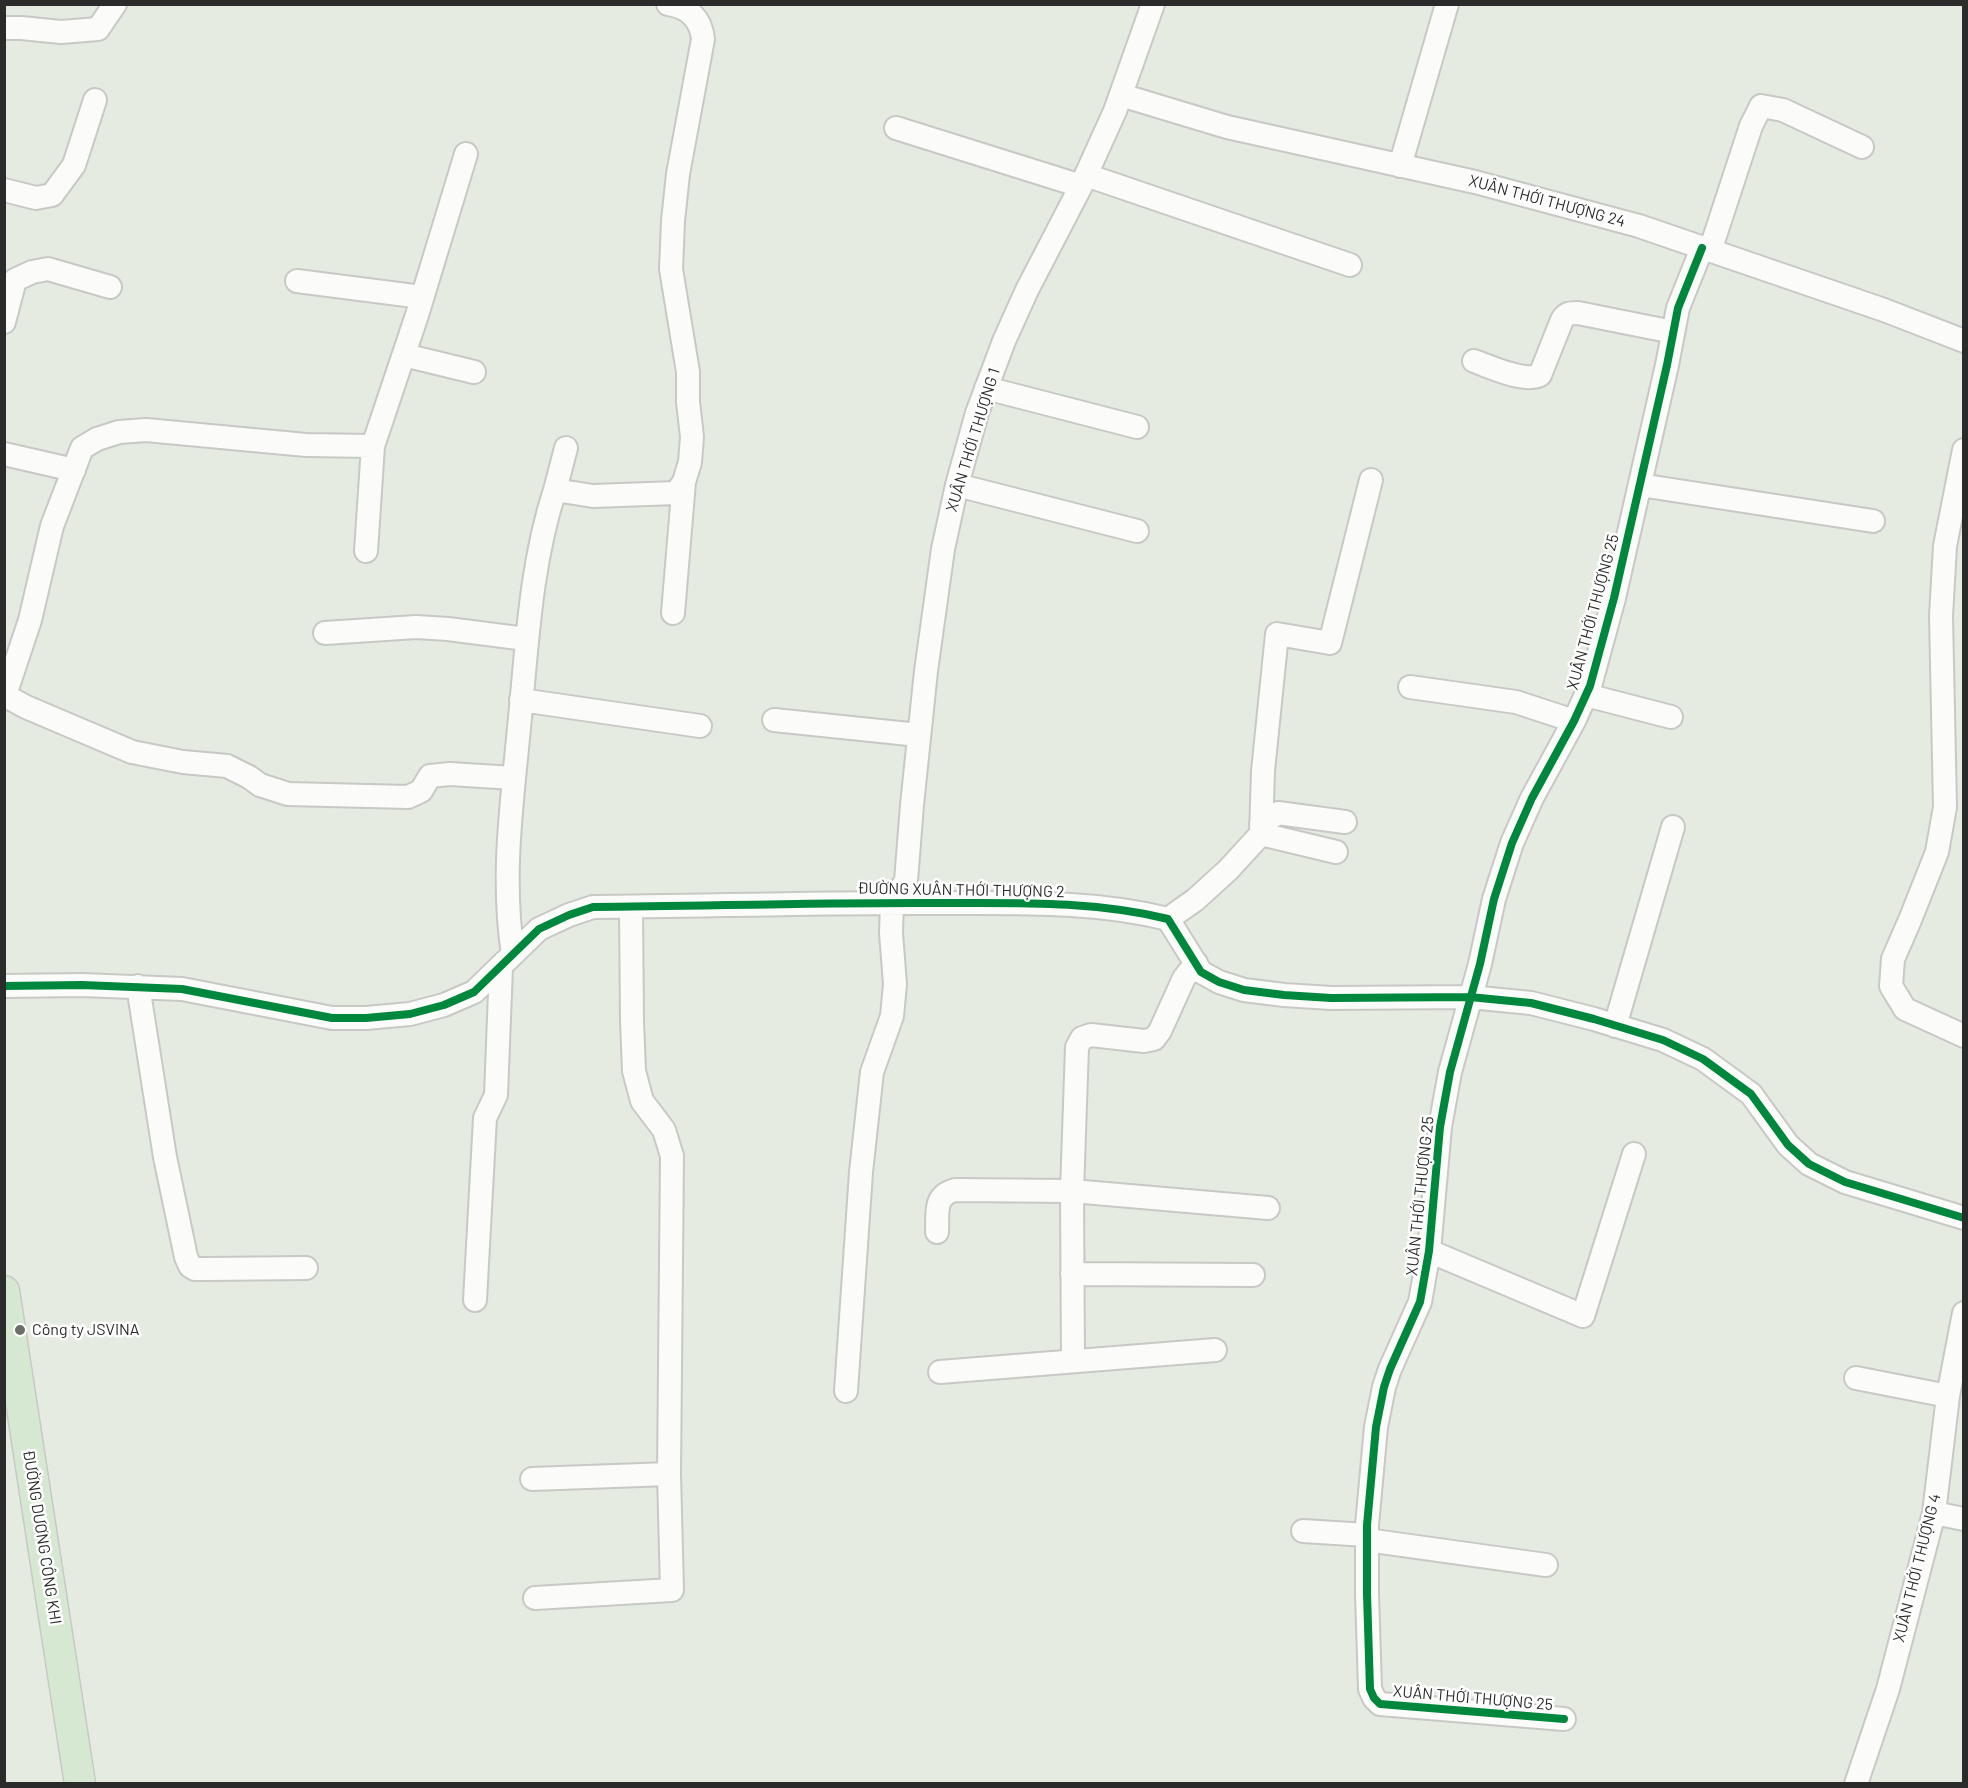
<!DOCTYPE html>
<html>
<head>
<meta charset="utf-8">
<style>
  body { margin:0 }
  #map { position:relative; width:1968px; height:1788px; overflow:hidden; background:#e5ebe0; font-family:Barlow,sans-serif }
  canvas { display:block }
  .frame { position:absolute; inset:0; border:6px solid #2b2b2b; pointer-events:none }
</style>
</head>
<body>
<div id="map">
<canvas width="1968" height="1788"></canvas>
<div class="frame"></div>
</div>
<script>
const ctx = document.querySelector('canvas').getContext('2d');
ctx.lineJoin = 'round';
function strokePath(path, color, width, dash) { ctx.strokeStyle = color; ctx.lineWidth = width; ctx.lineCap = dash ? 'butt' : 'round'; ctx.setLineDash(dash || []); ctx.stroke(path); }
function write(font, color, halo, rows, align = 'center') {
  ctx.font = font + ' Barlow,sans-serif'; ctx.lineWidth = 5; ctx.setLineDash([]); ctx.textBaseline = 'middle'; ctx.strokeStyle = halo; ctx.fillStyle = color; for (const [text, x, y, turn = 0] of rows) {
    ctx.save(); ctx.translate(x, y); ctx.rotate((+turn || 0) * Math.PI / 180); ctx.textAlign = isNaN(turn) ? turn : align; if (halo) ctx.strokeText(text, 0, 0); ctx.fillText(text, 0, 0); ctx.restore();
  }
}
const minor = new Path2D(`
  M 4,28 L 21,28 L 61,32 L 98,29 L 115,4
  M 1121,95 L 1227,127 L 1475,182 L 1639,226 L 1884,310 L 1964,341
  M 896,128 L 1081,186
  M 1400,166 L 1447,4
  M 1086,175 L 1350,265
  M 4,190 L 36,198 L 52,195 L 74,165 L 95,100
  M 1710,251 L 1751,126 L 1761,106 L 1783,110 L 1862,147
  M 297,281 L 422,297
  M 4,322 L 15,280 L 32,272 L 48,269 L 110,287
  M 404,355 L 474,372
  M 1474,361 C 1491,367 1524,383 1540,375 L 1562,320 C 1566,313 1570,313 1578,313 L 1673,332
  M 986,388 L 1137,427
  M 1964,450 L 1945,546 L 1941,616 L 1945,807 L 1937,852 L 1910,920 L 1893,959 L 1891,986 L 1905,1009 L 1964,1036
  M 4,454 L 74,470
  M 957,485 L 1137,531
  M 1640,485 L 1873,521
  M 555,490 L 566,448
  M 366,551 L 373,446
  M 673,613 L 684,482
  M 325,633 L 416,627 L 448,629 L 526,639
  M 1410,687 L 1516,702 L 1574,721
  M 4,695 L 26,707 L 132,752 L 183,762 L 227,766 L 249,777 L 260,785 L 288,794 L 408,797 L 421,791 L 430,776 L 450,774 L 513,778
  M 5,695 L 30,620 L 52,526 L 82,448 L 97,439 L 119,432 L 146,430 L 306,445 L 373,446 L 417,315 L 466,154
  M 1586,695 L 1671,717
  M 521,700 L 700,726
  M 774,720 L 919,735
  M 1261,824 L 1278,813 L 1345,822
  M 1261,834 L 1336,852
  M 892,902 L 906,881 L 912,805 L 926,671 L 943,549 L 957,485 L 977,413 L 1004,341 L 1027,290 L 1081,186 L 1115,111 L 1153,4
  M 1168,919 L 1195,900 L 1228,870 L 1261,834 L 1263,771 L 1277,634 L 1330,643 L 1371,480
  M 513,954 C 501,878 512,803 519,728 C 527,648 530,566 555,490 L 593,496 L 676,493 L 684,482 L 690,462 L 692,437 L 688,402 L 688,372 L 671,269 L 673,221 L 678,174 L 703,39 C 701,19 689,7 668,4
  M 4,986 L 82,985 L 182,989 L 332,1018 L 366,1018 L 410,1014 L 444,1005 L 474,992 L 539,929 L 569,915 L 593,907 C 711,906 829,902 947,903 C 1021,903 1095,901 1168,919 L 1201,972 L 1219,982 L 1244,990 L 1284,995 L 1331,998 L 1470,997 L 1531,1003 L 1594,1019 L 1663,1040 L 1703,1059 L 1751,1094 L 1788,1145 L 1809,1164 L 1845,1182 L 1964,1218
  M 138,986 L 165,1157 L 186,1257 L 190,1266 L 195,1269 L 207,1269 L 306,1268
  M 1615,1026 L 1673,827
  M 937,1232 C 938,1213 933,1196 955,1190 L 1072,1191 L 1268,1208
  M 1429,1251 L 1583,1316 L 1634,1154
  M 1072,1274 L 1253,1275
  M 475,1300 L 485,1118 L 496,1095 L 501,967
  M 1073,1361 L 1072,1191 L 1077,1047 L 1082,1038 L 1091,1035 L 1144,1041 L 1154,1039 L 1160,1031 L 1184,978 L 1196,963
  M 940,1372 L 1215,1350
  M 1856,1378 L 1948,1396
  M 846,1391 L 861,1172 L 872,1072 L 892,1016 L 895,984 L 891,933 L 892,902
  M 532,1479 L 669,1474
  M 1934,1513 L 1964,1519
  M 1303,1531 L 1367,1535
  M 1367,1540 L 1546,1565
  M 535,1598 L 672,1590 L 669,1474 L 672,1156 L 664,1130 L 642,1101 L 634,1071 L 632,1021 L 631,907
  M 1564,1719 L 1380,1704 L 1374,1698 L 1370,1689 L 1367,1594 L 1367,1525 L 1376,1427 L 1384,1387 L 1390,1369 L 1420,1302 L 1429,1251 L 1440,1127 L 1450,1072 L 1480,964 L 1494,899 L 1512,843 L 1532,798 L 1574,721 L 1590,686 L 1614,598 L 1667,365 L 1678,308 L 1702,248
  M 1856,1784 L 1888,1689 L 1934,1513 L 1948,1396 L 1964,1313`);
const major = new Path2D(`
  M 4,1291 L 80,1784`);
strokePath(minor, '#c8c8c6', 26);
strokePath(major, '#c7c9c5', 33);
strokePath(minor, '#fbfcfa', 22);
strokePath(major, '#d7e8d2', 30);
strokePath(new Path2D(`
  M 4,986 L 82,985 L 182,989 L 332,1018 L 366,1018 L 410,1014 L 444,1005 L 474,992 L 539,929 L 569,915 L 593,907 C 711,906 829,902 947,903 C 1021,903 1095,901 1168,919 L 1201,972 L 1219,982 L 1244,990 L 1284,995 L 1331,998 L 1470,997 L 1531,1003 L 1594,1019 L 1663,1040 L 1703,1059 L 1751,1094 L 1788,1145 L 1809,1164 L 1845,1182 L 1964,1218
  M 1564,1719 L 1380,1704 L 1374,1698 L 1370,1689 L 1367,1594 L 1367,1525 L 1376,1427 L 1384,1387 L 1390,1369 L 1420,1302 L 1429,1251 L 1440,1127 L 1450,1072 L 1480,964 L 1494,899 L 1512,843 L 1532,798 L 1574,721 L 1590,686 L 1614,598 L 1667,365 L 1678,308 L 1702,248`), '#00873e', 8);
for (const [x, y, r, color] of [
  [20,1330,6,"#6c6e6a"]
]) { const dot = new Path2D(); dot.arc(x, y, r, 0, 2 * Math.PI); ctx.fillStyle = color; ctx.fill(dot); strokePath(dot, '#fff', 2); }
write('16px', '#2b2b2b', '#fff', [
  ["XUÂN THỚI THƯỢNG 24",1547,201,15],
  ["XUÂN THỚI THƯỢNG 1",973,440,-73],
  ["XUÂN THỚI THƯỢNG 25",1593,612,-75],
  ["ĐƯỜNG XUÂN THỚI THƯỢNG 2",961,890,1],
  ["XUÂN THỚI THƯỢNG 25",1420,1196,-84],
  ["ĐƯỜNG DƯƠNG CÔNG KHI",42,1537,81],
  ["XUÂN THỚI THƯỢNG 4",1917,1568,-76],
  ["XUÂN THỚI THƯỢNG 25",1473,1698,5]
]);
write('16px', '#2b2b2b', '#fff', [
  ["Công ty JSVINA",32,1330]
], 'left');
</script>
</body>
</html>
